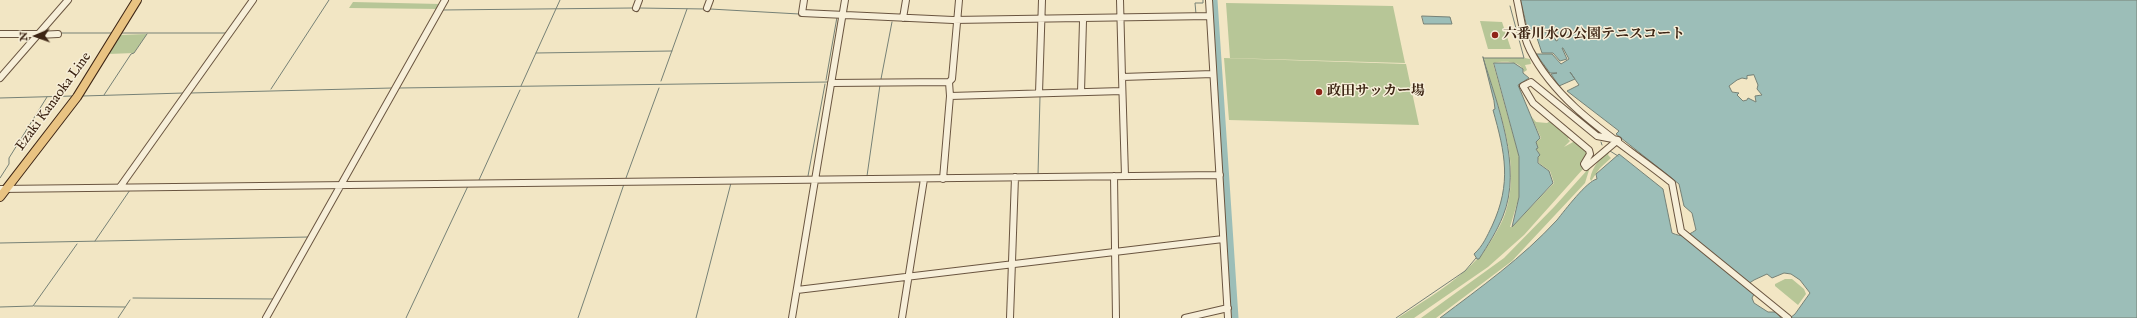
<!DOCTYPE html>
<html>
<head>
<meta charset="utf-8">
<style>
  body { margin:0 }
  #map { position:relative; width:2137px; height:318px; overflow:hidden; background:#f2e6c4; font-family:"IM FELL English",serif }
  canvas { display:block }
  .north { position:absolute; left:16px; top:16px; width:40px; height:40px; -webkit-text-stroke:3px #f7efd9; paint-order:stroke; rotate:268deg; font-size:11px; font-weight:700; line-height:16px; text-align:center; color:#3d2514 }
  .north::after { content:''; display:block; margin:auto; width:14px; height:18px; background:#3d2514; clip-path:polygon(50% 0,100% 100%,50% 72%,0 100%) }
</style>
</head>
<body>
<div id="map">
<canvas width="2137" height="318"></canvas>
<div class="north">N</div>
</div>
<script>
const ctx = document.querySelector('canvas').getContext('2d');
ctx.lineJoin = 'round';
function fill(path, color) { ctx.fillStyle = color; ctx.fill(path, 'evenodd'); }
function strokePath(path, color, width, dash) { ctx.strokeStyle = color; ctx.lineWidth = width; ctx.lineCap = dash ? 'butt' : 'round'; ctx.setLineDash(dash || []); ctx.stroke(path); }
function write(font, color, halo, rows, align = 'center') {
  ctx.font = font + ' "IM FELL English","Noto Serif JP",serif'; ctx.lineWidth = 3; ctx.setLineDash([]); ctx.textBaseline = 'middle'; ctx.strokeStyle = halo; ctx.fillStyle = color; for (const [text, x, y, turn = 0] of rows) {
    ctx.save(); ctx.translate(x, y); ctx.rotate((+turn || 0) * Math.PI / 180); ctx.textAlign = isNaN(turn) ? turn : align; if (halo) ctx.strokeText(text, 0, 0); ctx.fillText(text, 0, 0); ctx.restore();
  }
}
fill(new Path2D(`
  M 353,2 L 440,4 L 438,9 L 349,8 Z
  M 1226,3 L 1393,6 L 1405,63 L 1230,58 Z
  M 1480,21 L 1502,22 L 1511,49 L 1488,49 Z
  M 147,34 L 134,53 L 108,54 L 120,35 Z
  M 1224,58 L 1406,64 L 1419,125 L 1229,120 Z
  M 1484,58 L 1525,58 L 1530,59 L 1531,64 L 1525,65 L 1527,70 L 1524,72 C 1521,60 1503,61 1493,63 L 1519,157 L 1519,197 L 1510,227 L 1512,227 L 1554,183 L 1550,171 L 1539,163 L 1538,158 L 1540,155 L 1536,148 L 1538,148 L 1536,142 L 1541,138 L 1531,116 L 1536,122 L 1547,123 L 1552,120 L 1570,135 L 1568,139 L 1570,141 L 1564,147 L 1575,141 L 1589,151 L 1582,165 L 1583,169 L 1524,235 L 1488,267 L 1414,318 L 1398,318 C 1425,300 1455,283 1477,259 L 1479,259 C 1489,244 1499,230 1505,214 C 1523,162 1497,108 1484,58 Z
  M 1610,149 L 1608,155 L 1611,158 L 1600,168 L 1591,181 L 1590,179 C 1593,165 1600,159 1610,149 Z
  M 1590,167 L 1585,183 L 1512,261 L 1436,318 L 1421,318 L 1504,258 L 1554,207 Z
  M 1785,279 L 1792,279 L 1804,289 L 1806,294 L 1798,305 L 1775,286 L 1775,284 Z`), '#b7c697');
const water = new Path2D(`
  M 1521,0 L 2137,0 L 2137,318 L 1790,318 L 1795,314 L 1810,293 L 1800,280 L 1791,274 L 1784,273 L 1772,278 L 1767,274 L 1754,280 L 1745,286 L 1754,294 L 1752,298 L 1754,303 L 1768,312 L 1776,312 L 1781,318 L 1440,318 C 1481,287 1522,258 1557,220 C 1565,210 1587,181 1597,179 L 1596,174 L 1619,154 L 1663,189 L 1672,233 C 1682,237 1686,237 1696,230 L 1692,213 L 1684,206 L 1679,184 L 1616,134 L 1619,131 L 1567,91 L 1579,85 L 1570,72 L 1575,79 L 1559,86 L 1551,74 L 1557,73 L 1550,73 L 1536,54 L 1552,54 L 1561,64 L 1569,59 L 1563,48 L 1562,48 L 1567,59 L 1560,61 L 1553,53 L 1542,53 L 1535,32 L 1553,33 L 1556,41 L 1558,40 L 1554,31 L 1528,30 ZM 1754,75 L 1758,85 L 1757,89 L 1762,95 L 1755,96 L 1756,102 L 1748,98 L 1747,100 L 1743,101 L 1737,95 L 1739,93 L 1732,92 L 1729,86 L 1737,80 L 1742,78 L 1747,79 L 1747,76 Z
  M 1422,16 L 1450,17 L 1452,24 L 1424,24 Z
  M 1483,57 C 1497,105 1523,167 1503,216 C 1497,231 1488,245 1479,259 L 1477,259 L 1474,254 C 1483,246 1487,236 1492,226 C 1512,183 1505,153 1493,110 L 1495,109 L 1494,101 Z
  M 1494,63 L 1514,63 L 1523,69 L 1523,73 L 1529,78 L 1518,85 L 1540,138 L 1536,142 L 1538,148 L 1536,149 L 1540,155 L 1538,157 L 1538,163 L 1549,171 L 1553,183 L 1512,227 L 1519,197 L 1519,157 Z`);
fill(water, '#9cbeb8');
strokePath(water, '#768176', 1);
strokePath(new Path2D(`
  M 638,8 L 705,9
  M 710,9 L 799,14
  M 442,10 L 633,8
  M 1196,14 L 1195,3 L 1203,3 L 1203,0
  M 1213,17 L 1215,17
  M 60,33 L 112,33
  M 120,33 L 227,33
  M 536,53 L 672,51
  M 1484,58 L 1524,58 L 1510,6
  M 1217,72 L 1219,72
  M 881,79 L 892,22
  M 826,80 L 837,17
  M 661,81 L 687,9
  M 521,86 L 560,0
  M 399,88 L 829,82
  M 271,89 L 329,0
  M 191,93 L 392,88
  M 104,95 L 131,54 L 134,53 L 147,34
  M 83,96 L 184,93
  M 0,98 L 73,96
  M 1601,142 L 1602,145
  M 1610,151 L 1618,156
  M 1038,175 L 1040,97
  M 808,176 L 825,84
  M 867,176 L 880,85
  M 1223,177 L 1226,177
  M 0,178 L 9,164 L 9,158 L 47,97
  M 626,178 L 659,88
  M 479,180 L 520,90
  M 95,241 L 130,190
  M 0,243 L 309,237
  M 133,298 L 275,299
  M 34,306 L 125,307
  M 0,307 L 33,306 L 77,244
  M 1232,309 L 1234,309
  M 118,318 L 130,300
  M 406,318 L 468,186
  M 578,318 L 624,184
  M 696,318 L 731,183
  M 1396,318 L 1465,271 L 1476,258`), '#768176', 1);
strokePath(new Path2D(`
  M 1214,0 L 1235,318`), '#9cbeb8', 7);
const minor = new Path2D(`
  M 804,0 L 802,13 L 953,20 L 1210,16
  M 1120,0 L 1122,77
  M 1209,0 L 1228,318
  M 1517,0 C 1521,17 1522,35 1530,50 C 1560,109 1623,143 1672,183 L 1681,231 L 1788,318
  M 636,8 L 639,0
  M 707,8 L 710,0
  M 903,18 L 906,0
  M 0,34 L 39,34
  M 38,35 L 58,34
  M 0,78 L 68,0
  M 1531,82 L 1597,136 L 1618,140 L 1586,167 L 1584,164 L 1590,154 L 1589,150 L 1533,103 L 1523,86 Z
  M 831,83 L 949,82
  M 1081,92 L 1083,21
  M 1039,93 L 1042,0
  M 950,96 L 1122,91
  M 1114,176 L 1116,318
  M 1125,176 L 1122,77 L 1213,74
  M 943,179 L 950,96 L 949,82 L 952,79 L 959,0
  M 120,187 L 253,0
  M 0,189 L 1220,175
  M 797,290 L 1223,239
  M 266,318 L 445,0
  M 792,318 L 845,0
  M 902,318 L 924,179
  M 1010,318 L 1015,177
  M 1185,318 L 1228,308`);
const major = new Path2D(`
  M 0,197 L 77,97 L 137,0`);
strokePath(minor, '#6a5540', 8);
strokePath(major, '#3d2514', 10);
strokePath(minor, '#f7efd9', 6);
strokePath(major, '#e9c382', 8);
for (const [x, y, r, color] of [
  [1495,35,4,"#8f2418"],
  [1319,92,4,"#8f2418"]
]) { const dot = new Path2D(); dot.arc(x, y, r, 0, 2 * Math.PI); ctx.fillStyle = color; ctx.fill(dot); strokePath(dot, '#f7efd9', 1.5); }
write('bold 14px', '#3d2514', '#f7efd9', [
  ["六番川水の公園テニスコート",1503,35],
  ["政田サッカー場",1327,92]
], 'left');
write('14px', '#3d2514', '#f7efd9', [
  ["Ezaki Kanaoka Line",54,102,-54]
]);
</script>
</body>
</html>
